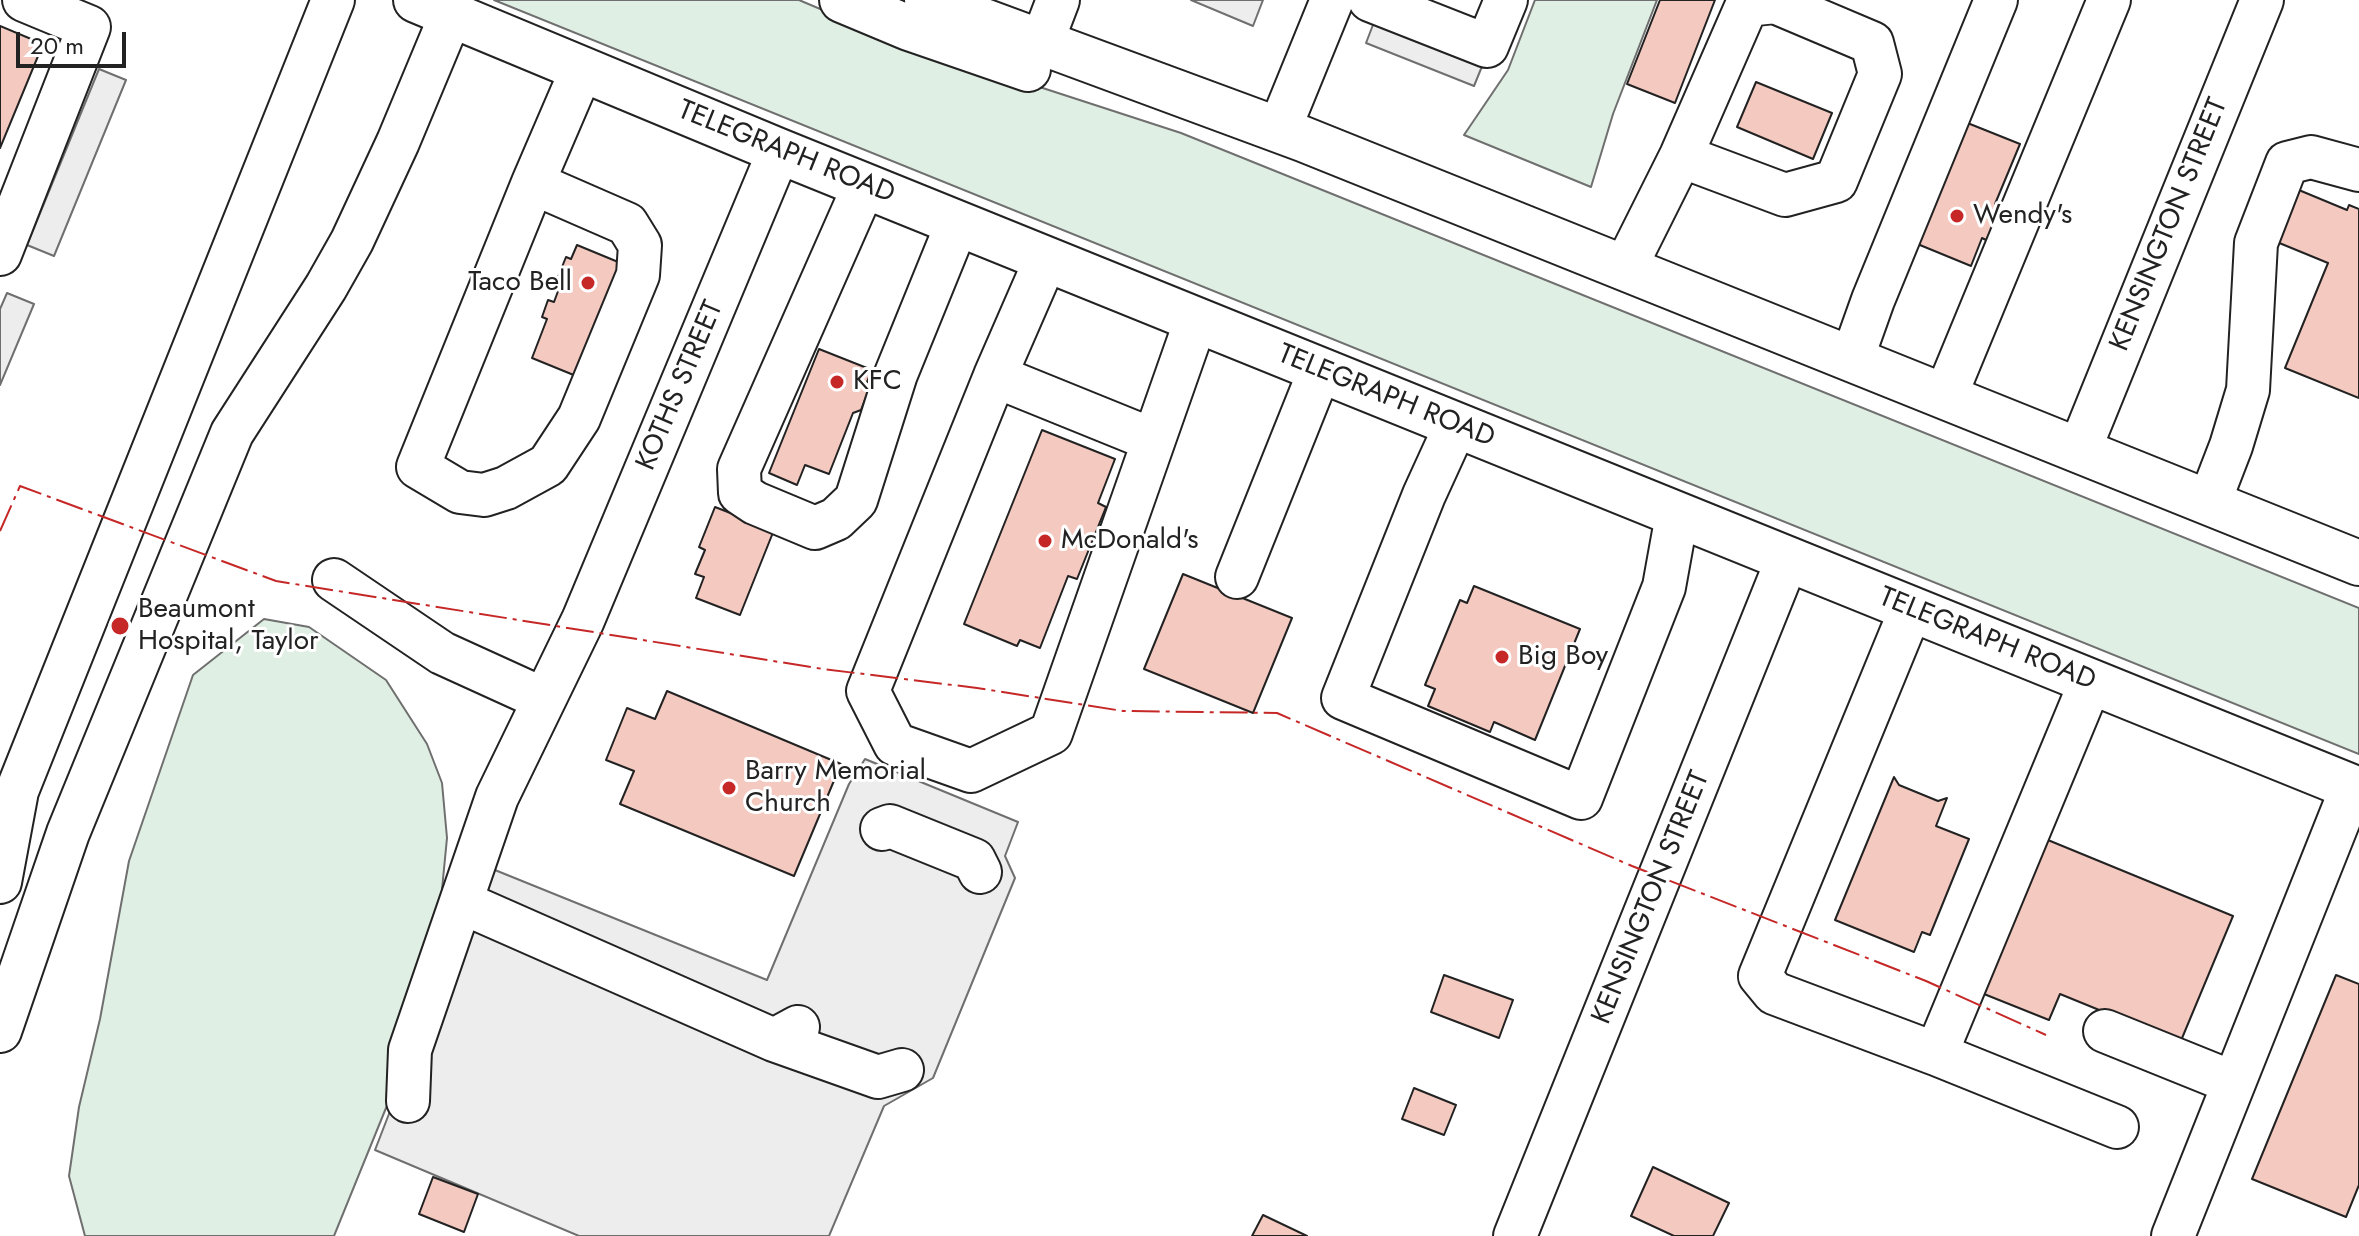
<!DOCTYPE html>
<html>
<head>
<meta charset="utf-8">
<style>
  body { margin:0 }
  #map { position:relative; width:2359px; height:1236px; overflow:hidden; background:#fff; font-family:Jost,sans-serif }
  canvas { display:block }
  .scale { position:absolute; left:16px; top:32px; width:110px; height:36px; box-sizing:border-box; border:4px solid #222; border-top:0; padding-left:10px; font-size:24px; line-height:28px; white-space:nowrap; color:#222; -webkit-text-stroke:6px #fff; paint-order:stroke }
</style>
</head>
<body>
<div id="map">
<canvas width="2359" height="1236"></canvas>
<div class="scale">20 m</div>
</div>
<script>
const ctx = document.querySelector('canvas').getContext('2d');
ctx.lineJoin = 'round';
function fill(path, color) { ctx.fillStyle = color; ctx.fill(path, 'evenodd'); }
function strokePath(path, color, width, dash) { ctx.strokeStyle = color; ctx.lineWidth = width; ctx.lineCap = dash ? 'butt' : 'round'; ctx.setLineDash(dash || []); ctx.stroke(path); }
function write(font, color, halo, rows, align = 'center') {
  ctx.font = font + ' Jost,sans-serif'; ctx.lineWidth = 6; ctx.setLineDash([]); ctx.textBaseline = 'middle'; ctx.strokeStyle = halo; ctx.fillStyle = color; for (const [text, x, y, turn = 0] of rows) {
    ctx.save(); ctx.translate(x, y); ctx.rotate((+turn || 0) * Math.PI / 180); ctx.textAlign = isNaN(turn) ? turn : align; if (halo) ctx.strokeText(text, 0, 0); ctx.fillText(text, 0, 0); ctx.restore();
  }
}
const green = new Path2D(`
  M 494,0 L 799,0 L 889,38 L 1181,133 L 2359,608 L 2359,754 Z
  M 1535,0 L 1657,0 L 1613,114 L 1591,187 L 1464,135 L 1508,70 Z
  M 264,619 L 309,627 L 386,680 L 427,744 L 442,783 L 447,838 L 436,951 L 399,1076 L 334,1236 L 85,1236 L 69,1176 L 79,1107 L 100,1019 L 129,861 L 193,675 Z`);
fill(green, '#e0efe3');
strokePath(green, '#6f6f6f', 2);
const parking = new Path2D(`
  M 1191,0 L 1263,0 L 1253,26 Z
  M 1376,17 L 1485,59 L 1474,86 L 1366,43 Z
  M 99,69 L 126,80 L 54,256 L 27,245 Z
  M 7,293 L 34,304 L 0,385 L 0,309 Z
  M 865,759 L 1018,822 L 1005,856 L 1015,878 L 933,1078 L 884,1106 L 829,1236 L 579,1236 L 375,1150 L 485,866 L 767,980 L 849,784 Z`);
fill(parking, '#ededed');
strokePath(parking, '#6f6f6f', 2);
const building = new Path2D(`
  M 1660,0 L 1715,0 L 1675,103 L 1627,84 Z
  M 0,26 L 43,44 L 0,148 Z
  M 1756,82 L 1832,113 L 1813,159 L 1737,127 Z
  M 1965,122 L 2020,144 L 1995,204 L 2002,207 L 1988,241 L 1982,238 L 1971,266 L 1915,243 Z
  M 2294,188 L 2347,210 L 2349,205 L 2359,209 L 2359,398 L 2285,368 L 2328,263 L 2272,240 Z
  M 577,245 L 623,264 L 581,378 L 532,358 L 547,319 L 542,317 L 548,300 L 554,302 L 561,283 L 556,282 L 566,257 L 571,259 Z
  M 819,349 L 872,370 L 867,382 L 871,384 L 861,410 L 853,413 L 829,474 L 805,465 L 797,485 L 769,473 Z
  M 1042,430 L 1115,459 L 1098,503 L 1106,507 L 1077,579 L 1068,576 L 1040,648 L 1020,640 L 1017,646 L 964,624 Z
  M 715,507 L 774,530 L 740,615 L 696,598 L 704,577 L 695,574 L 705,550 L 699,547 Z
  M 1183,574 L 1292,618 L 1253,713 L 1144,669 Z
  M 1474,586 L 1580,629 L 1535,740 L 1494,722 L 1490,732 L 1428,706 L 1435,689 L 1425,685 L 1460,600 L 1467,603 Z
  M 667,691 L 841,764 L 794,876 L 620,804 L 634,771 L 606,760 L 627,708 L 655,719 Z
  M 1894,777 L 1899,785 L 1938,801 L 1947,798 L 1936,826 L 1969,839 L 1930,935 L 1922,932 L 1914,952 L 1835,920 Z
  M 2043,838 L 2233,916 L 2180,1043 L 2060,994 L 2049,1020 L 1979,992 Z
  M 1444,975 L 1513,1000 L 1499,1038 L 1431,1012 Z
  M 2336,975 L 2359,984 L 2359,1185 L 2346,1217 L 2252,1179 Z
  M 1414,1088 L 1456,1105 L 1444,1135 L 1402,1119 Z
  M 1653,1167 L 1729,1203 L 1713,1236 L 1674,1236 L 1631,1216 Z
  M 433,1177 L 478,1194 L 464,1232 L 419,1214 Z
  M 1263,1215 L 1307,1236 L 1252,1236 Z`);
fill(building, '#f3c9c0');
strokePath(building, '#222', 2);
const minor = new Path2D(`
  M 1370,0 L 1487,46 L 1506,0
  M 1042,42 L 1058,0
  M 1279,130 L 1332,0
  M 533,183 L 627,224 L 640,245 L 638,275 L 579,418 L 548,465 L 506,488 L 484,495 L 460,492 L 418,467 L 533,183 L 582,69
  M 864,186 L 739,469 L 740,493 L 755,503 L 815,528 L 836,519 L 856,500 L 896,374 L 957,224
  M 0,254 L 89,27 L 24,0
  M 1046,259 L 995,376 L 868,691 L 895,744 L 971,771 L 1051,733 L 1196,320
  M 1625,268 L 1681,156 L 1747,5 L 1775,2 L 1872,43 L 1880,74 L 1836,181 L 1785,195 L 1681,156
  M 1852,359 L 1873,300 L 1996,0
  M 995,376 L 1153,440
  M 1945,397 L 2109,0
  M 1456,425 L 1424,495 L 1343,698 L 1581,798 L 1664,587 L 1677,515
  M 2079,451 L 2262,0
  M 2209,503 L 2231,446 L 2248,390 L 2256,243 L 2287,163 L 2311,157 L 2359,170
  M 1237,577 L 1320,370
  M 334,580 L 442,653 L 543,699
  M 1911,609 L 1760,976 L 1774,993 L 1936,1054 L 2091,681
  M 882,829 L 890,826 L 974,860 L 980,872
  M 0,882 L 17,791 L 333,0
  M 461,902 L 774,1040 L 798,1027
  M 0,1031 L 68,833 L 232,433 L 326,287 L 352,241 L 398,142 L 451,15
  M 2105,1031 L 2234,1083
  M 774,1040 L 878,1077 L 902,1070
  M 1936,1054 L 2117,1127
  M 408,1101 L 410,1050 L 497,797 L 583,620 L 779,151
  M 1515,1236 L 1787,560
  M 2173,1236 L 2352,787`);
const major = new Path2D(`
  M 416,0 L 779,151 L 2359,790
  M 842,0 L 909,28 L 1028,69
  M 927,0 L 1303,139 L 2359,563`);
strokePath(minor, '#222', 46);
strokePath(major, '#222', 48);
strokePath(minor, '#fff', 42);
strokePath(major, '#fff', 44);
strokePath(new Path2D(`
  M 0,531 L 20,486 L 276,581 L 823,669 L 977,688 L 1123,711 L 1277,713 L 1632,866 L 1926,981 L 2046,1035`), '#c62828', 2, [28, 6, 4, 6]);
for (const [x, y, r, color] of [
  [1957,216,8,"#c62828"],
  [588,283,8,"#c62828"],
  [837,382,8,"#c62828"],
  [1045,541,8,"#c62828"],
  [120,626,10,"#c62828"],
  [1502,657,8,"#c62828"],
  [729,788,8,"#c62828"]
]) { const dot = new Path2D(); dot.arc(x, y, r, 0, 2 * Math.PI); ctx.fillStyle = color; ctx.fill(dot); strokePath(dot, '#fff', 3); }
write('28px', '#222', '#fff', [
  ["TELEGRAPH ROAD",786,153,22],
  ["KENSINGTON STREET",2170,225,-68],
  ["KOTHS STREET",681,386,-67],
  ["TELEGRAPH ROAD",1386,397,22],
  ["TELEGRAPH ROAD",1987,640,22],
  ["KENSINGTON STREET",1652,898,-68]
]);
write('28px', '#222', '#fff', [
  ["Wendy's",1973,216],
  ["Taco Bell",572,283,"right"],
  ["KFC",853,382],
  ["McDonald's",1061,541],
  ["Beaumont",138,610],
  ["Hospital, Taylor",138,642],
  ["Big Boy",1518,657],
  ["Barry Memorial",745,772],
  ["Church",745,804]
], 'left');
</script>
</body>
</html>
